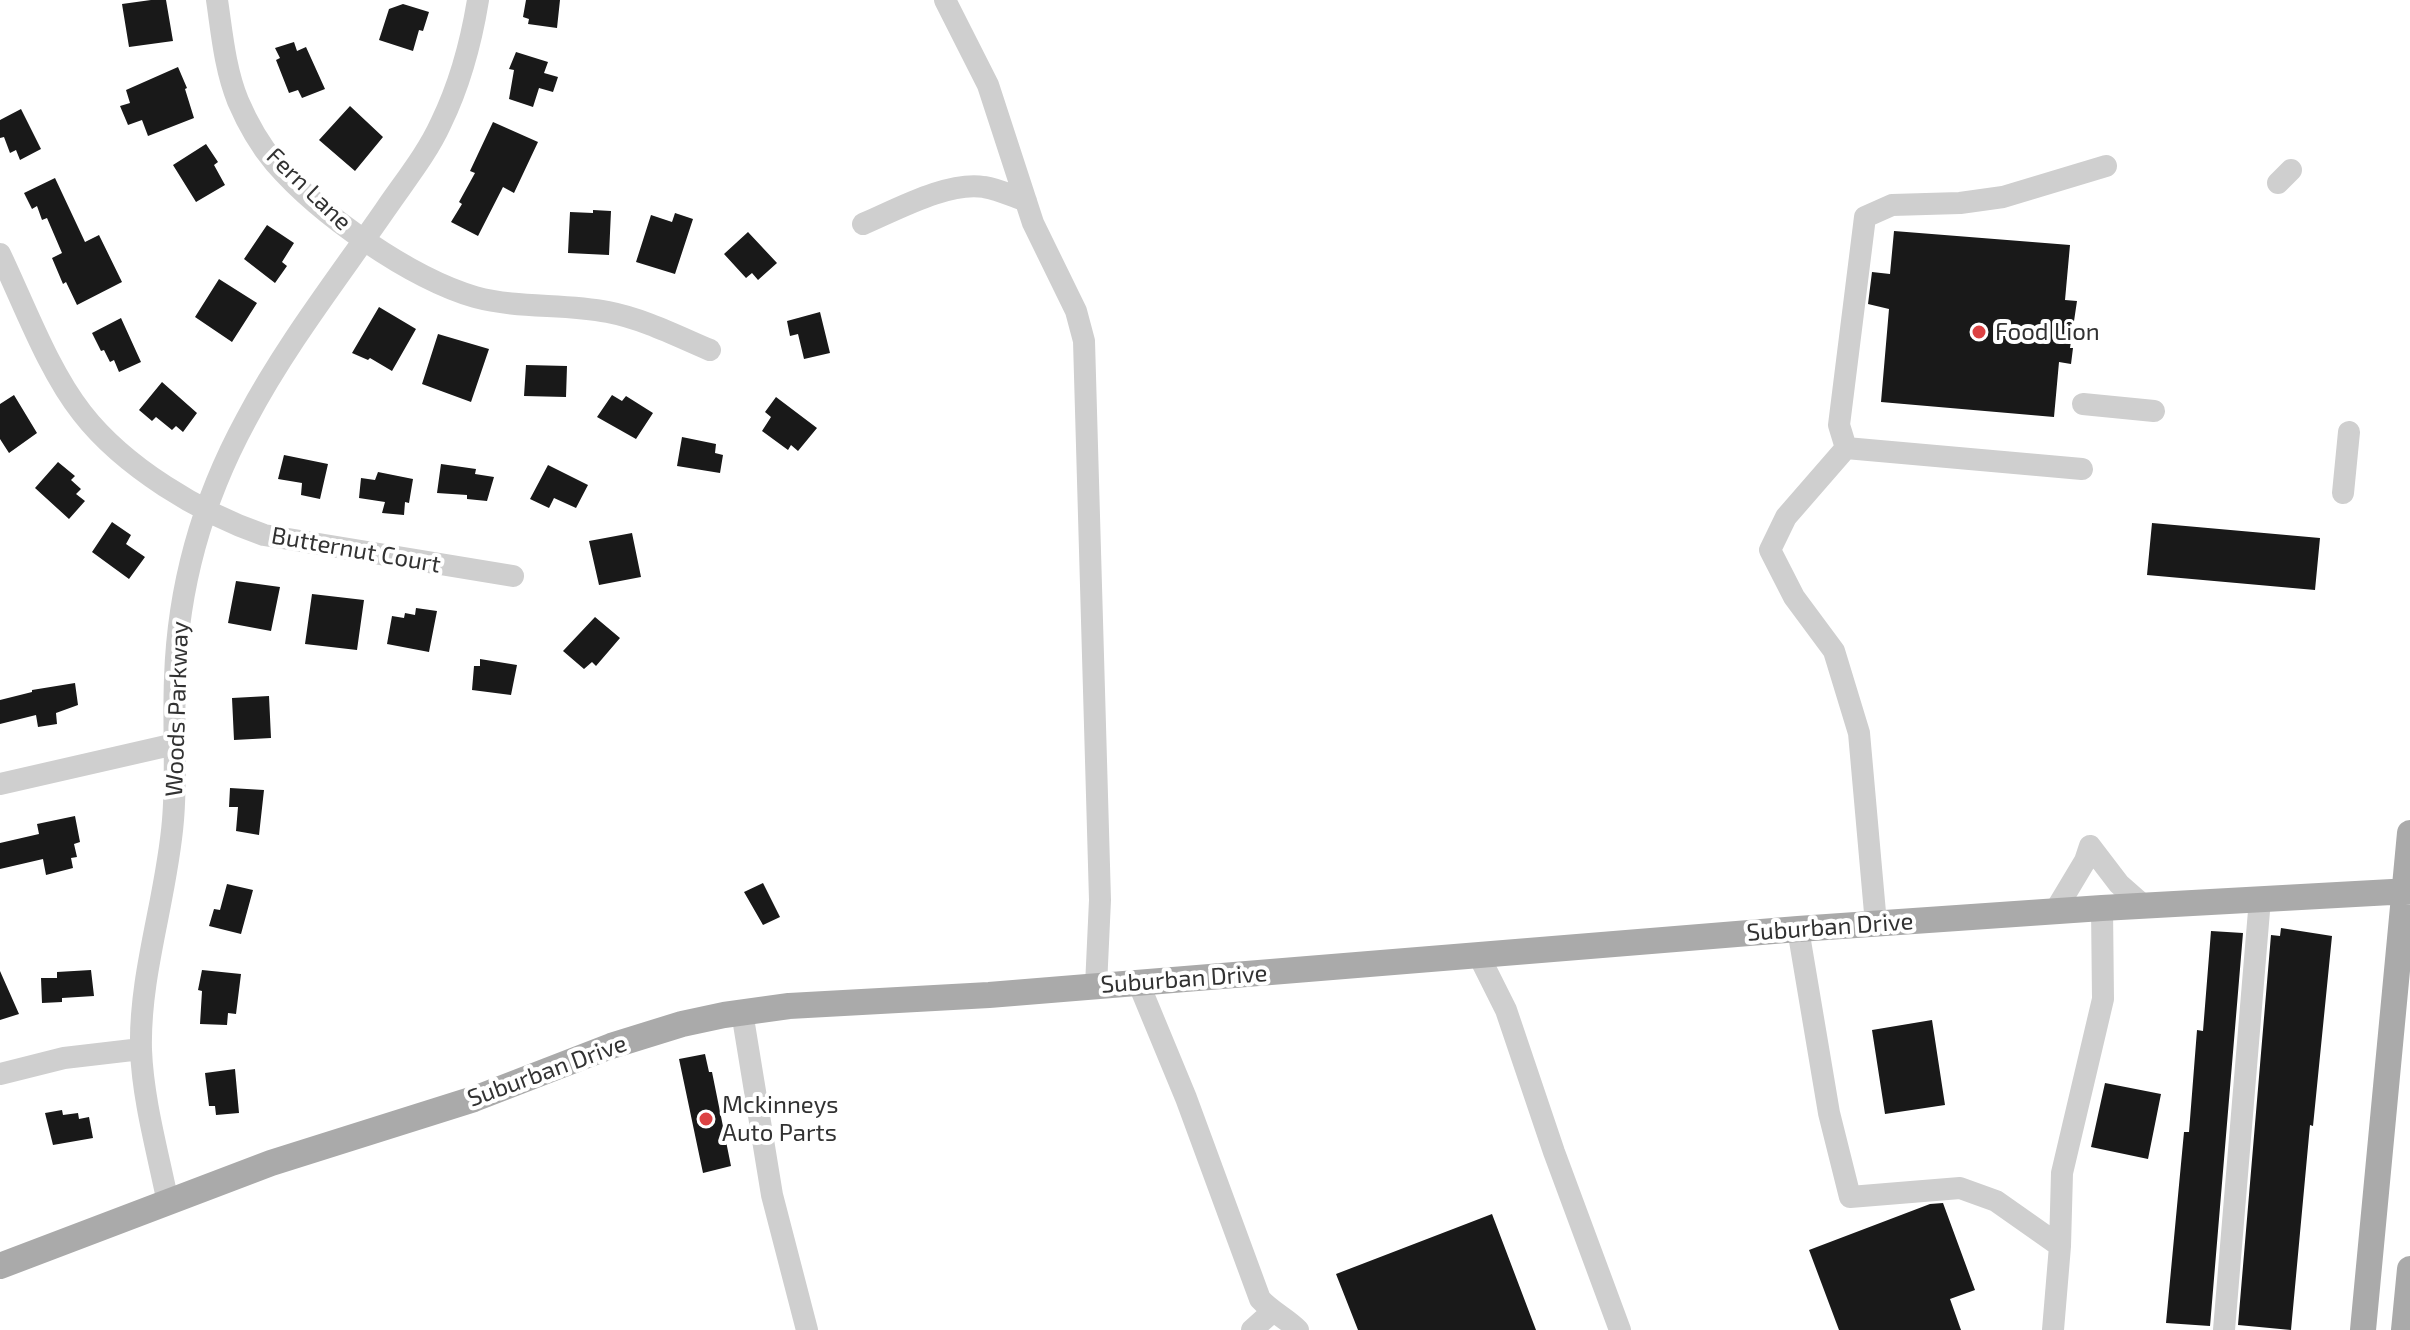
<!DOCTYPE html>
<html>
<head>
<meta charset="utf-8">
<style>
  body { margin:0 }
  canvas { display:block; background:#fff }
</style>
</head>
<body>
<canvas width="2410" height="1330"></canvas>
<script>
const ctx = document.querySelector('canvas').getContext('2d');
ctx.lineJoin = 'round';
function fill(path, color) { ctx.fillStyle = color; ctx.fill(path, 'evenodd'); }
function strokePath(path, color, width, dash) { ctx.strokeStyle = color; ctx.lineWidth = width; ctx.lineCap = dash ? 'butt' : 'round'; ctx.setLineDash(dash || []); ctx.stroke(path); }
function write(font, color, halo, rows, align = 'center') {
  ctx.font = font + ' "Exo 2",sans-serif'; ctx.lineWidth = 8; ctx.setLineDash([]); ctx.textBaseline = 'middle'; ctx.strokeStyle = halo; ctx.fillStyle = color; for (const [text, x, y, turn = 0] of rows) {
    ctx.save(); ctx.translate(x, y); ctx.rotate((+turn || 0) * Math.PI / 180); ctx.textAlign = isNaN(turn) ? turn : align; if (halo) ctx.strokeText(text, 0, 0); ctx.fillText(text, 0, 0); ctx.restore();
  }
}
fill(new Path2D(`
  M 151,0 L 166,0 L 173,41 L 129,47 L 122,4 Z
  M 526,0 L 560,0 L 557,28 L 528,24 L 529,19 L 523,17 Z
  M 403,4 L 429,12 L 423,31 L 419,30 L 413,51 L 379,40 L 389,9 Z
  M 294,42 L 297,51 L 306,47 L 325,89 L 302,98 L 298,90 L 289,93 L 276,60 L 280,58 L 275,48 Z
  M 516,52 L 548,62 L 544,73 L 558,77 L 553,92 L 539,88 L 533,107 L 509,99 L 514,70 L 509,69 Z
  M 178,67 L 187,88 L 185,89 L 194,118 L 148,136 L 142,120 L 128,125 L 120,106 L 130,103 L 126,90 Z
  M 350,106 L 383,137 L 355,171 L 319,140 Z
  M 21,109 L 41,149 L 20,160 L 16,150 L 10,153 L 4,137 L 0,138 L 0,120 Z
  M 493,122 L 538,142 L 514,193 L 503,187 L 478,236 L 451,222 L 462,204 L 459,202 L 475,173 L 470,171 Z
  M 206,144 L 218,162 L 214,165 L 225,185 L 196,202 L 173,165 Z
  M 55,178 L 85,242 L 99,235 L 122,282 L 77,305 L 66,282 L 63,284 L 52,258 L 62,253 L 47,218 L 42,220 L 37,206 L 32,209 L 24,193 Z
  M 593,210 L 611,211 L 609,255 L 568,253 L 570,212 L 593,213 Z
  M 675,213 L 693,219 L 675,274 L 636,262 L 651,215 L 672,222 Z
  M 267,225 L 294,243 L 282,262 L 287,266 L 275,283 L 244,259 Z
  M 1894,231 L 2070,245 L 2065,300 L 2077,301 L 2070,348 L 2073,348 L 2071,364 L 2059,362 L 2054,417 L 1881,402 L 1889,309 L 1868,304 L 1872,272 L 1890,274 Z
  M 748,232 L 777,263 L 758,280 L 752,273 L 746,278 L 724,254 Z
  M 219,279 L 257,303 L 232,342 L 195,317 Z
  M 379,307 L 416,329 L 392,371 L 370,358 L 368,360 L 352,353 Z
  M 820,312 L 830,353 L 804,359 L 798,334 L 790,336 L 787,321 Z
  M 121,318 L 141,362 L 119,372 L 114,360 L 110,362 L 104,350 L 101,351 L 92,333 Z
  M 438,334 L 489,349 L 471,402 L 422,384 Z
  M 526,365 L 567,366 L 566,397 L 524,396 Z
  M 162,382 L 197,413 L 183,432 L 176,426 L 172,430 L 156,417 L 152,421 L 139,410 Z
  M 14,395 L 37,433 L 9,453 L 0,439 L 0,404 Z
  M 612,395 L 622,401 L 626,396 L 653,413 L 636,439 L 597,417 Z
  M 776,397 L 817,428 L 798,451 L 791,445 L 788,450 L 762,431 L 771,417 L 765,412 Z
  M 682,437 L 716,444 L 715,453 L 723,455 L 720,473 L 677,466 Z
  M 284,455 L 328,464 L 320,499 L 301,495 L 302,483 L 278,479 Z
  M 58,462 L 75,476 L 71,480 L 81,489 L 76,494 L 85,501 L 69,519 L 35,488 Z
  M 441,464 L 476,469 L 475,474 L 494,477 L 487,501 L 467,499 L 467,495 L 437,493 Z
  M 548,465 L 588,485 L 576,508 L 554,498 L 549,508 L 530,499 Z
  M 378,472 L 413,479 L 409,503 L 405,502 L 404,515 L 382,513 L 385,502 L 359,498 L 361,478 L 375,480 Z
  M 112,522 L 131,535 L 126,544 L 145,557 L 129,579 L 92,552 Z
  M 2152,523 L 2320,538 L 2315,590 L 2147,575 Z
  M 632,533 L 641,577 L 599,585 L 589,541 Z
  M 236,581 L 280,587 L 271,631 L 228,623 Z
  M 312,594 L 364,600 L 357,650 L 305,644 Z
  M 416,608 L 437,611 L 429,652 L 387,644 L 392,616 L 404,618 L 405,613 L 415,615 Z
  M 595,617 L 620,638 L 596,666 L 592,662 L 584,669 L 563,651 Z
  M 480,659 L 517,665 L 511,695 L 472,690 L 474,666 L 480,666 Z
  M 75,683 L 78,705 L 56,713 L 57,724 L 38,727 L 36,715 L 0,724 L 0,700 L 32,692 L 32,690 Z
  M 269,696 L 271,738 L 234,740 L 232,698 Z
  M 230,788 L 264,790 L 259,835 L 236,831 L 238,807 L 229,807 Z
  M 75,816 L 80,842 L 74,844 L 77,857 L 71,858 L 73,868 L 46,875 L 43,859 L 0,869 L 0,843 L 39,834 L 37,824 Z
  M 763,883 L 780,917 L 763,925 L 744,892 Z
  M 227,884 L 253,890 L 241,934 L 209,926 L 214,909 L 220,910 Z
  M 2281,928 L 2332,936 L 2313,1126 L 2310,1125 L 2291,1330 L 2238,1325 L 2271,935 L 2280,936 Z
  M 2211,931 L 2243,933 L 2210,1326 L 2166,1323 L 2184,1132 L 2189,1132 L 2197,1030 L 2203,1031 Z
  M 91,970 L 94,996 L 62,998 L 62,1002 L 42,1003 L 41,978 L 57,978 L 57,972 Z
  M 202,970 L 241,974 L 236,1014 L 228,1013 L 227,1025 L 200,1024 L 202,991 L 198,990 Z
  M 0,971 L 19,1014 L 0,1020 Z
  M 1932,1020 L 1945,1105 L 1885,1114 L 1872,1030 Z
  M 705,1054 L 709,1072 L 712,1072 L 731,1166 L 703,1173 L 679,1059 Z
  M 235,1069 L 239,1113 L 216,1115 L 215,1106 L 209,1106 L 205,1073 Z
  M 2105,1083 L 2161,1094 L 2148,1159 L 2091,1147 Z
  M 62,1110 L 63,1115 L 78,1113 L 79,1119 L 89,1117 L 93,1138 L 53,1145 L 45,1113 Z
  M 1943,1203 L 1975,1290 L 1950,1299 L 1961,1330 L 1839,1330 L 1809,1250 L 1930,1204 Z
  M 1492,1214 L 1536,1330 L 1358,1330 L 1336,1274 Z`), '#191919');
strokePath(new Path2D(`
  M 217,0 C 222,34 225,69 238,101 C 247,122 260,145 275,163 C 320,215 410,278 475,297 C 519,309 564,303 608,312 C 644,319 677,336 710,350
  M 945,0 L 988,85 L 1033,223 L 1076,311 L 1084,341 L 1100,900 L 1096,986
  M 2278,183 L 2291,170
  M 863,224 C 896,210 948,181 984,187 C 998,189 1012,196 1026,201
  M 0,254 C 24,304 48,370 82,413 C 124,467 200,513 264,535 L 513,576
  M 2083,404 L 2154,411
  M 1846,448 L 1786,517 L 1770,550 L 1794,597 L 1834,651 L 1859,733 L 1876,924
  M 2082,469 L 1846,448 L 1839,425 L 1865,217 L 1892,205 L 1960,203 L 2003,197 L 2106,166
  M 2343,493 L 2349,432
  M 0,784 L 175,744
  M 2090,846 L 2119,884 L 2144,906
  M 2055,911 L 2085,861 L 2090,846
  M 1798,929 L 1829,1113 L 1850,1197 L 1960,1188 L 1996,1201 L 2060,1246
  M 1479,956 L 1506,1010 L 1554,1152 L 1620,1330
  M 1138,982 L 1186,1098 L 1260,1299 C 1272,1312 1286,1318 1298,1330
  M 742,1012 L 772,1195 L 807,1330
  M 0,1074 L 64,1058 L 141,1049
  M 168,1203 C 158,1153 143,1101 141,1050 C 139,973 167,897 173,820 C 177,773 173,726 175,678 C 178,586 202,501 246,420 C 285,346 338,278 385,210 C 404,182 427,154 441,123 C 460,84 471,43 478,0
  M 1252,1330 L 1272,1312
  M 2053,1330 L 2060,1246 L 2062,1173 L 2103,999 L 2102,908
  M 2224,1330 L 2260,899`), '#cfcfcf', 22);
strokePath(new Path2D(`
  M 0,1266 L 271,1163 L 474,1099 L 611,1046 L 682,1024 L 724,1015 L 789,1006 L 989,995 L 1798,929 L 2102,908 L 2410,891
  M 2363,1330 L 2410,833
  M 2404,1330 L 2410,1269`), '#aaa', 26);
for (const [x, y, r, color] of [
  [1979,332,8,"#dc4243"],
  [706,1119,8,"#dc4243"]
]) { const dot = new Path2D(); dot.arc(x, y, r, 0, 2 * Math.PI); ctx.fillStyle = color; ctx.fill(dot); strokePath(dot, '#fff', 3); }
write('24px', '#323232', '#fff', [
  ["Fern Lane",309,189,44],
  ["Butternut Court",356,550,10],
  ["Woods Parkway",177,709,-88],
  ["Suburban Drive",1830,927,-4],
  ["Suburban Drive",1184,979,-4],
  ["Suburban Drive",547,1071,-20]
]);
write('24px', '#323232', '#fff', [
  ["Food Lion",1995,332],
  ["Mckinneys",722,1105],
  ["Auto Parts",722,1133]
], 'left');
</script>
</body>
</html>
